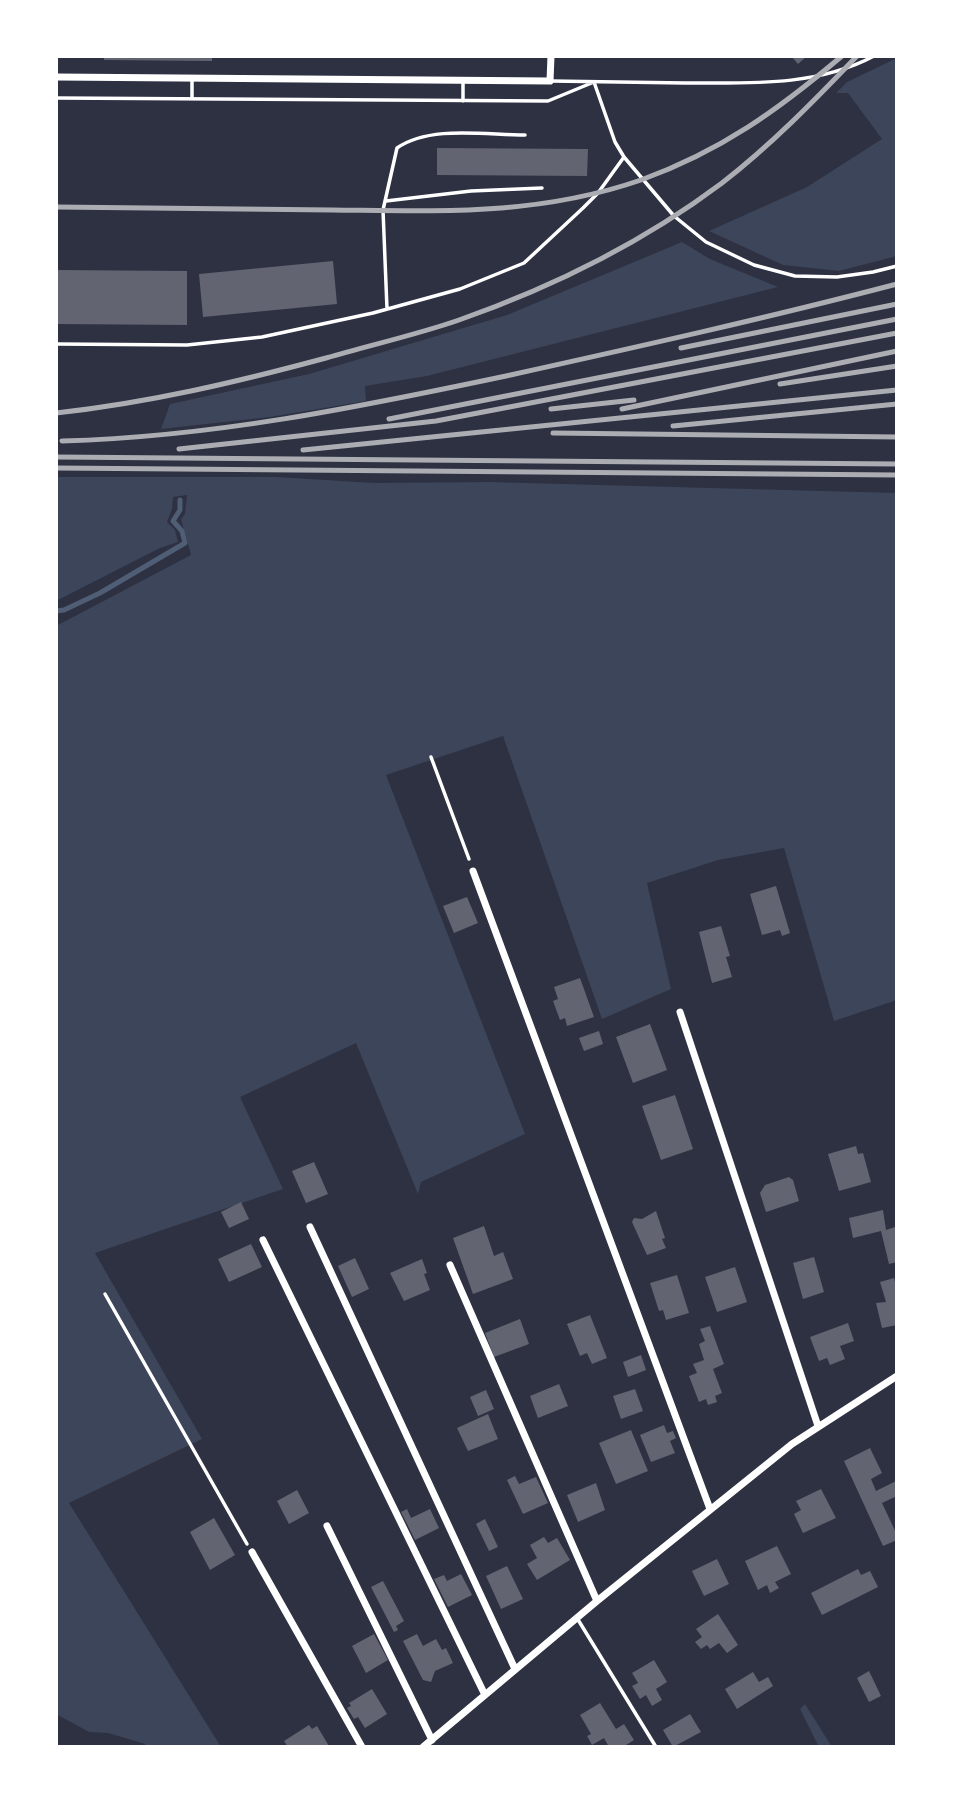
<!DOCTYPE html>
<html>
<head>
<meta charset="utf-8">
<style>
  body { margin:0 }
  #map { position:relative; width:953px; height:1803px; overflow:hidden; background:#2d3142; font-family:Lora,serif }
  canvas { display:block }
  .frame { position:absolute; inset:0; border:58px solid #fff; pointer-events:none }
</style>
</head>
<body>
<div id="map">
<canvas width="953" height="1803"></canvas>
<div class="frame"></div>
</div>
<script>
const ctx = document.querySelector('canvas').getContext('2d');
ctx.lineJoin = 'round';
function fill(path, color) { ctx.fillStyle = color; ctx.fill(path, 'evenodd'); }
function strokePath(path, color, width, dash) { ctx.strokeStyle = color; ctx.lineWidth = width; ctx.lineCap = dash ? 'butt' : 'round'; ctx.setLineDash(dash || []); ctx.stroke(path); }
fill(new Path2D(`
  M 897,58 L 897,256 L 839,271 L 783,265 L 709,231 L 807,187 L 882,139 L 848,93 L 836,93 L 847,82 Z
  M 682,242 L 710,259 L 778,287 L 427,376 L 365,386 L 366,401 L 270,417 L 161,429 L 170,404 L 309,374 L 507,315 Z
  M 56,477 L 277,477 L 374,483 L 489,482 L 897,493 L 897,1000 L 834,1021 L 784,848 L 718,860 L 647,883 L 671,989 L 602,1019 L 503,736 L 386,775 L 525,1134 L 421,1182 L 418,1194 L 356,1043 L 240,1097 L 283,1189 L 95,1253 L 202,1439 L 69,1503 L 221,1747 L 146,1747 L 145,1744 L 108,1733 L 89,1732 L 56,1714 L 56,626 L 191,555 L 181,519 L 185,514 L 187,495 L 173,497 L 172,509 L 167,522 L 175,530 L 178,542 L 160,548 L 56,601 Z
  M 805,1704 L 832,1747 L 819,1747 L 800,1709 Z`), '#3c4559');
strokePath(new Path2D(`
  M 56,611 L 64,610 L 100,593 L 185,543 L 182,531 L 173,521 L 180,510 L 180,500`), '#4f5d75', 5);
fill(new Path2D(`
  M 104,56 L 212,56 L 212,61 L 104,60 Z
  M 791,56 L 807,56 L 798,64 Z
  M 437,148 L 588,149 L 587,176 L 437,175 Z
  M 333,261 L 337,304 L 203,317 L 199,274 Z
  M 56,270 L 187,271 L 187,325 L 56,324 Z
  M 776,886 L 790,933 L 782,936 L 780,930 L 762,935 L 750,894 Z
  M 467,897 L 478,923 L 454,933 L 443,906 Z
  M 721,926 L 730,956 L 726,957 L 732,977 L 712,983 L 699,932 Z
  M 580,978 L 594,1017 L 567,1026 L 565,1018 L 560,1020 L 553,1001 L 558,999 L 554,987 Z
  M 650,1024 L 667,1070 L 633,1083 L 616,1037 Z
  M 599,1031 L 603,1044 L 584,1051 L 579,1038 Z
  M 675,1095 L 693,1149 L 661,1160 L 642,1106 Z
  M 856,1146 L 858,1154 L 863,1153 L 871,1182 L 839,1191 L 828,1154 Z
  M 314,1162 L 328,1194 L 306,1203 L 292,1171 Z
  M 789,1177 L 793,1180 L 799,1201 L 766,1212 L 760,1193 L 765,1185 Z
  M 241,1202 L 249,1219 L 229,1228 L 221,1212 Z
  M 883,1210 L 886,1230 L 895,1227 L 897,1232 L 897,1262 L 889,1264 L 881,1231 L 853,1238 L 849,1218 Z
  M 656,1211 L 665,1238 L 662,1239 L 666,1248 L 647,1255 L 632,1222 L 634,1218 L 642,1219 Z
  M 484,1226 L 494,1256 L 503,1252 L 513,1279 L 473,1294 L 453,1238 Z
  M 251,1244 L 262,1267 L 229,1282 L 218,1259 Z
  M 814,1257 L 824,1292 L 803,1299 L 793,1263 Z
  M 355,1258 L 369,1289 L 352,1297 L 338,1266 Z
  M 422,1259 L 427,1273 L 424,1274 L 430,1290 L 404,1301 L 390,1273 Z
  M 735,1267 L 747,1302 L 717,1312 L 705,1277 Z
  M 677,1275 L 689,1313 L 666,1320 L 663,1310 L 659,1311 L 650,1283 Z
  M 894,1278 L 897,1291 L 897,1325 L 882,1328 L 876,1303 L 886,1302 L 880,1282 Z
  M 590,1315 L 607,1358 L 592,1364 L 587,1353 L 580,1356 L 567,1324 Z
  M 520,1319 L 529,1344 L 494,1357 L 485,1333 Z
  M 848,1323 L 854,1341 L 840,1346 L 845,1359 L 830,1365 L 827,1358 L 819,1361 L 810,1337 Z
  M 710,1326 L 724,1364 L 713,1369 L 722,1393 L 715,1396 L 717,1402 L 708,1405 L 706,1399 L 699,1402 L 689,1376 L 697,1373 L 693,1364 L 704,1360 L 699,1344 L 705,1341 L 700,1329 Z
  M 641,1355 L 646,1370 L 628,1377 L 623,1362 Z
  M 559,1384 L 568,1406 L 538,1418 L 530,1396 Z
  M 635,1389 L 643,1411 L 621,1419 L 613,1396 Z
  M 486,1390 L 494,1409 L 478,1416 L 470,1397 Z
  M 488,1414 L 498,1439 L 468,1451 L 457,1428 Z
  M 664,1425 L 667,1433 L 673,1431 L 676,1438 L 670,1441 L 675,1453 L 651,1462 L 640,1435 Z
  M 631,1430 L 648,1471 L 616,1484 L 599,1443 Z
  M 870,1448 L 882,1473 L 871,1479 L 876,1491 L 896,1481 L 897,1483 L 897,1496 L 882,1503 L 897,1535 L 897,1540 L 883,1546 L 844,1461 Z
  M 515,1476 L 519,1484 L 536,1477 L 548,1503 L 523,1514 L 507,1480 Z
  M 596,1483 L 605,1510 L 578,1522 L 567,1495 Z
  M 821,1489 L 836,1518 L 803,1533 L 794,1514 L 801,1510 L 796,1501 Z
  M 297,1490 L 309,1513 L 289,1524 L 277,1501 Z
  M 407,1509 L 411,1518 L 430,1509 L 439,1528 L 415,1540 L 401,1512 Z
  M 214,1518 L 235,1555 L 210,1570 L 190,1532 Z
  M 485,1519 L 498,1547 L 489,1551 L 476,1524 Z
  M 544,1537 L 548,1543 L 557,1538 L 570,1560 L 537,1580 L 527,1564 L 537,1558 L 530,1545 Z
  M 777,1546 L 791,1574 L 775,1582 L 779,1588 L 770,1593 L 767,1585 L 758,1590 L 745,1561 Z
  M 717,1559 L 729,1584 L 704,1596 L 692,1571 Z
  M 507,1566 L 523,1599 L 501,1609 L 486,1576 Z
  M 858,1569 L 861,1575 L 870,1571 L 878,1587 L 822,1615 L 811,1593 Z
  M 461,1574 L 472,1595 L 448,1607 L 434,1579 L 444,1575 L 447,1581 Z
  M 383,1581 L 404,1621 L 396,1626 L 398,1630 L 394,1632 L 371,1587 Z
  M 718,1614 L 738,1645 L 727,1653 L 719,1643 L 710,1649 L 707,1645 L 701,1649 L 695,1642 L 702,1637 L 696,1629 Z
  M 374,1634 L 388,1660 L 366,1673 L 352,1646 Z
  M 417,1634 L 423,1646 L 436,1639 L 442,1650 L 446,1648 L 453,1663 L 435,1671 L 431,1682 L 423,1680 L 403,1641 Z
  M 654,1660 L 667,1682 L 656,1689 L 662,1700 L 652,1706 L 646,1695 L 640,1699 L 637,1694 L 632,1686 L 638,1683 L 632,1673 Z
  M 869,1671 L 881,1696 L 869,1702 L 857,1678 Z
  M 753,1672 L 759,1682 L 768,1677 L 773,1686 L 737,1709 L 725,1689 Z
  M 372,1689 L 387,1714 L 365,1728 L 358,1717 L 354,1719 L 347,1708 L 351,1706 L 349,1703 Z
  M 600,1703 L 616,1729 L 624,1724 L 634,1740 L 623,1747 L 609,1747 L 604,1738 L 592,1745 L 587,1736 L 591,1734 L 580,1715 Z
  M 690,1714 L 701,1732 L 673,1747 L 663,1730 Z
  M 309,1725 L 312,1729 L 317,1726 L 329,1746 L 288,1747 L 284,1741 Z`), '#626471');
strokePath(new Path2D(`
  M 431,757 L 469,859
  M 105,1294 L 247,1544`), '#fff', 3.5);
strokePath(new Path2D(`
  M 551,81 C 596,82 640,82 685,83 C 748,83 816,87 874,56
  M 56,98 L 548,101 L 594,82 L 615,142 L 624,157 L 674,216 L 706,242 L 754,265 L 795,276 L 837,277 L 873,272 L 897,266
  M 192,99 L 192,78
  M 463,101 L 463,81
  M 386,201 L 471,191 L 542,188
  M 387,309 L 383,210 L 397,148 C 430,125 485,135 525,135
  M 56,344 L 187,345 L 262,337 L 373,313 L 460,289 L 524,263 L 583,208 L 598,193 L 624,157
  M 577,1618 L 656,1747`), '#fff', 3.5);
strokePath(new Path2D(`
  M 56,77 L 550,81 L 551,56
  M 473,871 L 710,1509
  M 680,1012 L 818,1426
  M 310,1227 L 515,1669
  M 263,1240 L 485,1695
  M 450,1265 L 597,1601
  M 327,1526 L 432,1740
  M 252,1552 L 362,1747
  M 423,1747 L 597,1601 L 792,1444 L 897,1376`), '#fff', 7);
strokePath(new Path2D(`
  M 56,207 C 148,208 240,209 332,210 C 439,211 537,216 641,180 C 721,151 778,110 842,56
  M 681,348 L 897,304
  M 780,384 L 897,366
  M 551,409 L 634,400
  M 622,409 L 897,351
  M 56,413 C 148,403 237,382 326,358 C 370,345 416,335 459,320 C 553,287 642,243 722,183 C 771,145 814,101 857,56
  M 389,419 L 897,319
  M 673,426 L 897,404
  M 553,433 L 897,437
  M 62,441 C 213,437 359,407 506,376 C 637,347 767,318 897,284
  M 179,449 L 436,421 L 897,333
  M 303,450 L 897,390
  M 56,457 L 897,464
  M 56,468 L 897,475`), '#abadb3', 5);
</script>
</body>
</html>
